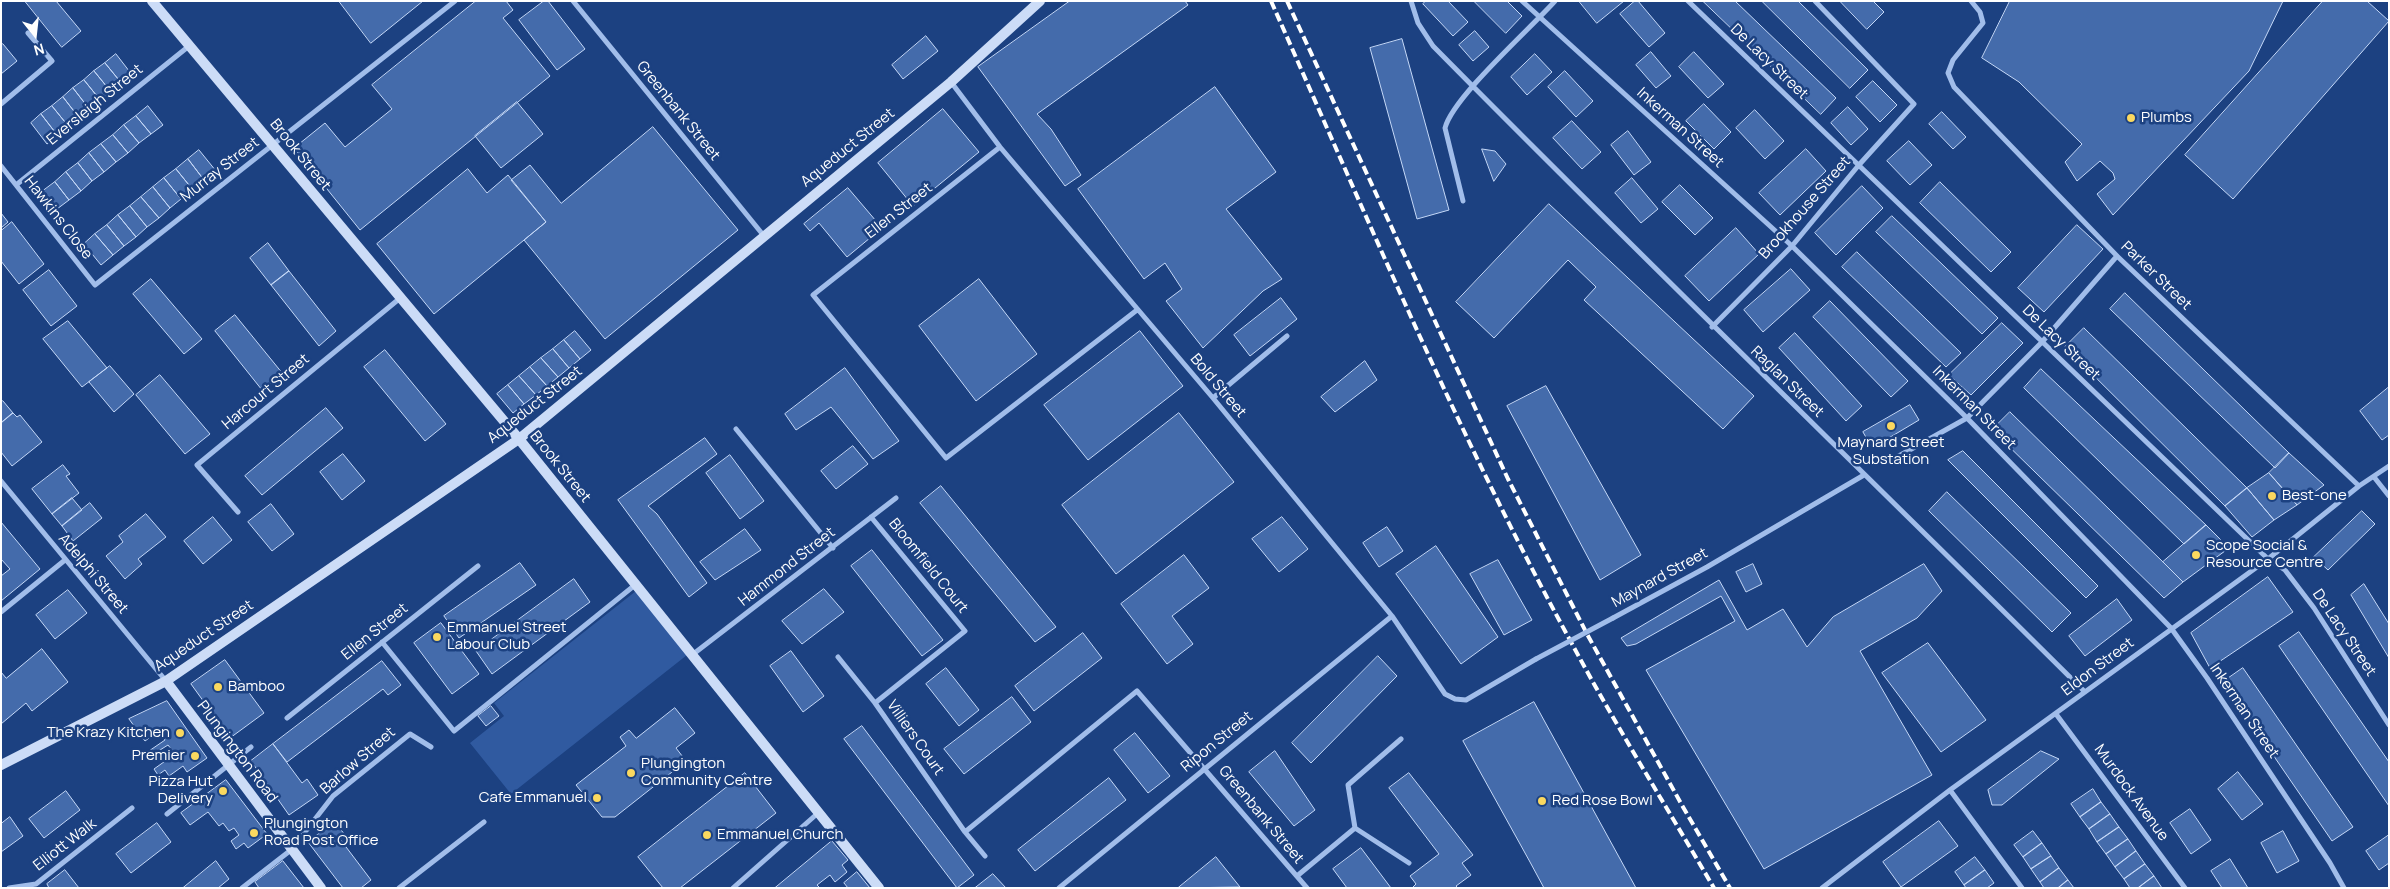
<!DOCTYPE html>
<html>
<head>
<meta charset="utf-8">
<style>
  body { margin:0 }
  #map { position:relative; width:2390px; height:889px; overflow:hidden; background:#1c4181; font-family:Manrope,sans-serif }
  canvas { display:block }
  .frame { position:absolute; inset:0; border:2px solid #fff; pointer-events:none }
  .north { position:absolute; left:10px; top:10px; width:50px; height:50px; -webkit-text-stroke:4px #1c4181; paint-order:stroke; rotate:164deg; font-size:14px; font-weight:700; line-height:20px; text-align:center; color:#fff }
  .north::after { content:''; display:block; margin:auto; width:18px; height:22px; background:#fff; clip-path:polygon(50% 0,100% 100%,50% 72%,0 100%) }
</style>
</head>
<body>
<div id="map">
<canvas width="2390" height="889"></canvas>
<div class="frame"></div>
<div class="north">N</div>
</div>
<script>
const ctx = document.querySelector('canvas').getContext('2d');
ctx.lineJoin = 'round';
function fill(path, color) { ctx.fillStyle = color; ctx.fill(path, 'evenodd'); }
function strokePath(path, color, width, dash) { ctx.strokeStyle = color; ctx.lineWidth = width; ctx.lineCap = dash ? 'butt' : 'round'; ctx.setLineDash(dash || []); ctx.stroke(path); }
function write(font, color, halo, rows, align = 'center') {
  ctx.font = font + ' Manrope,sans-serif'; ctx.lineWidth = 5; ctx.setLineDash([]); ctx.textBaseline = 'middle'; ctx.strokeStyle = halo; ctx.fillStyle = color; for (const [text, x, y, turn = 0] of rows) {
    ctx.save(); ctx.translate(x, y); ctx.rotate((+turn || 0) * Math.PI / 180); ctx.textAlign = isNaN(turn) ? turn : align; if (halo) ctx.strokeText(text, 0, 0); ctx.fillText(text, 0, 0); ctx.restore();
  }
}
fill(new Path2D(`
  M 636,591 L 687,655 L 511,794 L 470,743 L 504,716 L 494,703 Z`), '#305aa0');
const building = new Path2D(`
  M 25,1 L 56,1 L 81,31 L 62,47 Z
  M 339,1 L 423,1 L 371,43 Z
  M 476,1 L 506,1 L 513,10 L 503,18 L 550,76 L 360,230 L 294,148 L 325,123 L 345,147 L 392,109 L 372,85 Z
  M 544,1 L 548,1 L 585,49 L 557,70 L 519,20 Z
  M 1070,1 L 1185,1 L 1188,5 L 1037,114 L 1051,129 L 1081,175 L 1065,186 L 978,67 Z
  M 1426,1 L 1448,1 L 1468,22 L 1453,36 L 1423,4 Z
  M 1474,1 L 1507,1 L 1522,16 L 1506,33 Z
  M 1579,1 L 1624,1 L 1597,23 Z
  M 1635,1 L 1638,1 L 1665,33 L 1649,47 L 1620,14 Z
  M 1703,1 L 1735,1 L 1836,98 L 1821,114 Z
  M 1762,1 L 1798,1 L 1868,70 L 1850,88 Z
  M 1840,1 L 1873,1 L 1884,12 L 1867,29 Z
  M 2010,1 L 2283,1 L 2249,71 L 2113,215 L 2097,194 L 2115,179 L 2113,173 L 2100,161 L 2077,181 L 2065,162 L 2082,144 L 2019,82 L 1982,58 Z
  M 2323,1 L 2367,1 L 2389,21 L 2233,199 L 2185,155 Z
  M 1475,31 L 1489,47 L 1473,61 L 1459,45 Z
  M 926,36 L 938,51 L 903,79 L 892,65 Z
  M 1402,39 L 1449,210 L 1417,219 L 1370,48 Z
  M 3,44 L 17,61 L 1,74 L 1,45 Z
  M 1651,52 L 1671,76 L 1656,88 L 1636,65 Z
  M 1694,52 L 1724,84 L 1708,98 L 1679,67 Z
  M 116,54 L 133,76 L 123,85 L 105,63 Z
  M 1535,54 L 1552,72 L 1527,95 L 1511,77 Z
  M 105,63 L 123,85 L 112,93 L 94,71 Z
  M 94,71 L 112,93 L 101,101 L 84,80 Z
  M 1565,71 L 1593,101 L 1576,117 L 1548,87 Z
  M 84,80 L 101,101 L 90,110 L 73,88 Z
  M 1873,81 L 1897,105 L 1880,122 L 1856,97 Z
  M 1215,87 L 1276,172 L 1226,209 L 1282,279 L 1263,291 L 1203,348 L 1166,301 L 1182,289 L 1165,263 L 1144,279 L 1078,189 Z
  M 73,88 L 90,110 L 80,119 L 63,97 Z
  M 63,97 L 80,119 L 69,127 L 52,106 Z
  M 517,102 L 543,134 L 501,168 L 475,136 Z
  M 1704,104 L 1731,132 L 1714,149 L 1686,121 Z
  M 52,106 L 69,127 L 58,136 L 41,114 Z
  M 148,106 L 163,125 L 151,134 L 136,116 Z
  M 1848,107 L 1868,129 L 1851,145 L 1831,123 Z
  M 943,109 L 979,152 L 913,206 L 878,163 Z
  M 1755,110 L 1784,141 L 1765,159 L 1736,128 Z
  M 1942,112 L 1966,137 L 1953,149 L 1929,124 Z
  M 41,114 L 58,136 L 47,144 L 31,123 Z
  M 136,116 L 151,134 L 139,143 L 124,125 Z
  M 1572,121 L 1601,152 L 1582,169 L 1553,138 Z
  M 124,125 L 139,143 L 128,153 L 113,135 Z
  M 653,127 L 738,230 L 605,339 L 524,240 L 546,222 L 511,180 L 530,165 L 561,203 Z
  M 1628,131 L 1651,162 L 1634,175 L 1611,145 Z
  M 113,135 L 128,153 L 116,162 L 101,144 Z
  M 1909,141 L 1932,165 L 1910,185 L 1887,161 Z
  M 101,144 L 116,162 L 104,172 L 89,153 Z
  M 1482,149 L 1495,151 L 1506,164 L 1494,181 Z
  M 1806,149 L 1826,171 L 1780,215 L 1759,193 Z
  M 199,150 L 216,171 L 204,180 L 188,159 Z
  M 89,153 L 104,172 L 92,181 L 78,163 Z
  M 188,159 L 204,180 L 193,190 L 176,169 Z
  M 78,163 L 92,181 L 81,191 L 66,172 Z
  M 176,169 L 193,190 L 181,199 L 164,178 Z
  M 468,169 L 487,193 L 508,175 L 546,222 L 434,314 L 377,244 Z
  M 66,172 L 81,191 L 69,200 L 55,182 Z
  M 164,178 L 181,199 L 170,208 L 153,187 Z
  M 1632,178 L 1658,209 L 1641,223 L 1615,193 Z
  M 55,182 L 69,200 L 57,209 L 43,191 Z
  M 1940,182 L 2011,252 L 1991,272 L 1920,203 Z
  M 1680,185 L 1713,218 L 1695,235 L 1662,202 Z
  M 1862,186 L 1883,208 L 1836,255 L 1815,233 Z
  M 153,187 L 170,208 L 159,218 L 141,197 Z
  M 848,188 L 882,228 L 847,257 L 819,223 L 810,231 L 804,224 Z
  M 141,197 L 159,218 L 147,227 L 130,206 Z
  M 1549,204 L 1754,396 L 1723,429 L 1584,300 L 1596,287 L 1568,260 L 1494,338 L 1456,302 Z
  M 130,206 L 147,227 L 136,237 L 118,215 Z
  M 1,213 L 8,222 L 1,228 Z
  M 118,215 L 136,237 L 124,246 L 107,225 Z
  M 1892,216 L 1998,318 L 1982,334 L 1876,232 Z
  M 12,222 L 44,264 L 19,284 L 1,261 L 1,231 Z
  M 107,225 L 124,246 L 113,255 L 95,234 Z
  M 2077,225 L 2103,249 L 2044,312 L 2018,288 Z
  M 1736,228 L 1759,254 L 1709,301 L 1685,276 Z
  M 95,234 L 113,255 L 101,265 L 84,244 Z
  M 268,243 L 289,271 L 271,285 L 250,258 Z
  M 1857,252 L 1961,353 L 1946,367 L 1842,267 Z
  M 1791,269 L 1810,290 L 1763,332 L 1744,310 Z
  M 49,270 L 77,306 L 51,326 L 23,290 Z
  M 289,271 L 336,331 L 319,346 L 271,285 Z
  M 151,279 L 202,339 L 184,354 L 133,294 Z
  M 979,279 L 1037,354 L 976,401 L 919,326 Z
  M 2125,293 L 2289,453 L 2275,468 L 2110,309 Z
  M 1281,298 L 1297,319 L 1250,356 L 1234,335 Z
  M 1830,301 L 1908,381 L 1891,397 L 1813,317 Z
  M 235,315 L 283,374 L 262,390 L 215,331 Z
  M 68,321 L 107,368 L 82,387 L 43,339 Z
  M 2002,323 L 2023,343 L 1971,395 L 1949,375 Z
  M 2084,328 L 2247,488 L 2225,506 L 2065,347 Z
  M 575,331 L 591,350 L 580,359 L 564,340 Z
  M 1140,331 L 1183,386 L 1088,460 L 1044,405 Z
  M 1795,333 L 1862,406 L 1846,421 L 1779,348 Z
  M 564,340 L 580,359 L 569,368 L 553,349 Z
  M 553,349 L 569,368 L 558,377 L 541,358 Z
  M 385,350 L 446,424 L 425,441 L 364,367 Z
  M 541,358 L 558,377 L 547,386 L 530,367 Z
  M 1365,361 L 1377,380 L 1335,412 L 1321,397 Z
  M 110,366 L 134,394 L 114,412 L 89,382 Z
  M 530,367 L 547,386 L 536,395 L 519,376 Z
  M 845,368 L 899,441 L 873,459 L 831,407 L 796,430 L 785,414 Z
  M 2041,369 L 2206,525 L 2184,544 L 2024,388 Z
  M 160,375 L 210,434 L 185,454 L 136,395 Z
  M 519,376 L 536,395 L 524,404 L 508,385 Z
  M 508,385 L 524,404 L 513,413 L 497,394 Z
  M 1546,386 L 1641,555 L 1600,580 L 1507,406 Z
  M 2389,387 L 2389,435 L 2382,440 L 2360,411 Z
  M 3,401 L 13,413 L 1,423 L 1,402 Z
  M 1910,405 L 1919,420 L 1872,448 L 1863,432 Z
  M 326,408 L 343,428 L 262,495 L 245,476 Z
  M 2010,412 L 2163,562 L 2183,582 L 2164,598 L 1992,430 Z
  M 13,413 L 17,417 L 20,415 L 42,442 L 12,466 L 1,452 L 1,423 Z
  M 1179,413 L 1234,482 L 1116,574 L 1062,505 Z
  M 705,438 L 717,454 L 648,506 L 657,514 L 707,583 L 689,597 L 618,500 Z
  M 853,446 L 868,464 L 836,489 L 821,471 Z
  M 1963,451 L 2098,586 L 2086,598 L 1948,460 Z
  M 2289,453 L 2324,485 L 2297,505 L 2269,473 Z
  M 343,454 L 365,481 L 342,500 L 320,472 Z
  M 730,455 L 764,501 L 740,519 L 706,473 Z
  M 63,465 L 70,474 L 66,476 L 79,493 L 52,514 L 32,489 Z
  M 2269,473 L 2297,505 L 2274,520 L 2247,488 Z
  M 941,486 L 1056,627 L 1035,642 L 920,503 Z
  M 2247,488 L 2274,520 L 2252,537 L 2225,506 Z
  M 1947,492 L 2071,613 L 2052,632 L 1929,511 Z
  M 72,498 L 82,510 L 62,526 L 52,514 Z
  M 90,503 L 102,518 L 73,541 L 62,526 Z
  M 271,504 L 294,534 L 272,551 L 248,522 Z
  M 2362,511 L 2375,524 L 2328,570 L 2314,557 Z
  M 146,514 L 166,537 L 138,559 L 142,564 L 125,579 L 106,556 L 123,542 L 119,536 Z
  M 213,517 L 232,540 L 203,564 L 184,541 Z
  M 1282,517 L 1308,549 L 1279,572 L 1252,539 Z
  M 1,522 L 40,569 L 1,601 L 1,576 L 10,569 L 1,559 Z
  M 2206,525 L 2229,548 L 2183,582 L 2163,562 Z
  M 1387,527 L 1403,551 L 1379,567 L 1363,543 Z
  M 745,529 L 761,550 L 715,580 L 700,562 Z
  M 1436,546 L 1498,637 L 1461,664 L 1396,574 Z
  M 872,550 L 943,640 L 922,656 L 851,566 Z
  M 1184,555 L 1209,588 L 1172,616 L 1193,644 L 1167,664 L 1121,604 Z
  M 1498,560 L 1532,620 L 1504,635 L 1470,574 Z
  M 520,563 L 536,585 L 459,638 L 444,616 Z
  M 1753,564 L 1762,584 L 1746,592 L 1736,572 Z
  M 1924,564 L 1942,591 L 1917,618 L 1860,651 L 1932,775 L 1764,869 L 1646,670 L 1735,621 L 1721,596 L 1636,644 L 1627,646 L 1621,638 L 1719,580 L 1747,630 L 1783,609 L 1807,647 L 1833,617 Z
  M 2268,577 L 2293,612 L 2210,668 L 2191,633 Z
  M 574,579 L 590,602 L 492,674 L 476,651 Z
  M 2364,584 L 2389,624 L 2389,658 L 2351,595 Z
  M 824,589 L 844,612 L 802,644 L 782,621 Z
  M 68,590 L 87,613 L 55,639 L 36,615 Z
  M 2117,599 L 2132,620 L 2085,656 L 2069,636 Z
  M 441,623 L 479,674 L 452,694 L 414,643 Z
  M 2299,632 L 2389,762 L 2389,806 L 2279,646 Z
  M 1083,633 L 1102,658 L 1034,711 L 1015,686 Z
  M 1928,643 L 1986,720 L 1941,752 L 1882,673 Z
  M 42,649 L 68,682 L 32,711 L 26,703 L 1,724 L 1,672 L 6,678 Z
  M 791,651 L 824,696 L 803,712 L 770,666 Z
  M 1378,656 L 1397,676 L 1311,763 L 1292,743 Z
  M 225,660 L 264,713 L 230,738 L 191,684 Z
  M 382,661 L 401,685 L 388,695 L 383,689 L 287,762 L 273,744 Z
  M 946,668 L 979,710 L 959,726 L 926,684 Z
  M 2243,668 L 2353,827 L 2332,841 L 2223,682 Z
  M 1012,697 L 1031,722 L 964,774 L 944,749 Z
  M 167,701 L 207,758 L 187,772 L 183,766 L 169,776 L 165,770 L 158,775 L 154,769 L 175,754 L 168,745 L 152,755 L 149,751 L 165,740 L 159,731 L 145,741 L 129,719 Z
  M 1534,702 L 1636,888 L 1544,888 L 1530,862 L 1463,741 Z
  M 491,706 L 499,716 L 486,726 L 478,716 Z
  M 675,708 L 695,733 L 676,748 L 686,761 L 615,817 L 602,817 L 576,785 L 626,746 L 620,737 L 629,730 L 636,738 Z
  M 862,726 L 974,875 L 957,888 L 844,739 Z
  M 1135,733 L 1170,776 L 1148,793 L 1114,750 Z
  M 273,744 L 302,783 L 307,779 L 318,795 L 289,815 L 251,761 Z
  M 1275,751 L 1315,810 L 1294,826 L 1249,772 Z
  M 2041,751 L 2059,759 L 2002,805 L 1992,805 L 1988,790 Z
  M 2238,772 L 2263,804 L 2242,820 L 2218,789 Z
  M 745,773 L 776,813 L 680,888 L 663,888 L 638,857 Z
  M 1409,773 L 1473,855 L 1462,863 L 1471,875 L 1456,886 L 1458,888 L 1412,888 L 1416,884 L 1410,876 L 1439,854 L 1389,788 Z
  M 1109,778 L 1126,800 L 1035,871 L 1018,850 Z
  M 226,780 L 267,834 L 248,848 L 244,843 L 236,849 L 231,841 L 239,835 L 234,828 L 229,831 L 223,823 L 219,826 L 208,812 L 190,825 L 181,813 Z
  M 2093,789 L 2101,802 L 2080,817 L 2071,804 Z
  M 66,791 L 80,810 L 44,838 L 29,819 Z
  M 2101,802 L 2110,814 L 2089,829 L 2080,817 Z
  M 2190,809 L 2211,840 L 2191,854 L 2170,823 Z
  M 2110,814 L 2119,827 L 2097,842 L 2089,829 Z
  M 10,817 L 23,836 L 1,852 L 1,824 Z
  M 1939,821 L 1958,846 L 1901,887 L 1883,862 Z
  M 335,822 L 345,835 L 340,839 L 371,880 L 361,888 L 343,888 L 308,842 Z
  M 157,823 L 171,842 L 131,873 L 116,854 Z
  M 2119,827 L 2128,839 L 2106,854 L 2097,842 Z
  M 2033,831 L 2042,843 L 2023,857 L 2014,845 Z
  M 2283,831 L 2299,861 L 2277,873 L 2261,843 Z
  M 2389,835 L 2389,863 L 2379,870 L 2366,851 Z
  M 2128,839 L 2136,851 L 2115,867 L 2106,854 Z
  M 832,841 L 848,860 L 842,865 L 847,872 L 835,882 L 830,875 L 817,885 L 820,888 L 775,888 Z
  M 2042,843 L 2051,856 L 2031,869 L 2023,857 Z
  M 1361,848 L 1391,888 L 1347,888 L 1333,869 Z
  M 2136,851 L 2145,864 L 2124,879 L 2115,867 Z
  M 2051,856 L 2059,868 L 2040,882 L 2031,869 Z
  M 1216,857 L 1240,887 L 1178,888 Z
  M 1975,857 L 1985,870 L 1964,885 L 1955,872 Z
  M 2230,859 L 2248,888 L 2222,888 L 2211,871 Z
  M 216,861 L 229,879 L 218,888 L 183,888 Z
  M 283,861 L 304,888 L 259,888 L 255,882 Z
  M 2145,864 L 2154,876 L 2138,888 L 2130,888 L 2124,879 Z
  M 2059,868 L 2068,880 L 2058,888 L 2044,888 L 2040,882 Z
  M 65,870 L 79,888 L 49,888 L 47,884 Z
  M 1985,870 L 1994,883 L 1987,888 L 1966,888 L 1964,885 Z
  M 857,872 L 870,888 L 848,888 L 844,883 Z
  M 993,874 L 1006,888 L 975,888 Z
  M 2154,876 L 2162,888 L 2138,888 Z
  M 2068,880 L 2074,888 L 2058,888 Z`);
fill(building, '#446bab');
strokePath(building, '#c5d8f7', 1);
strokePath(new Path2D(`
  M 573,1 L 764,236
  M 1411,1 L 1418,23 L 1433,46 C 1648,264 1868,476 2085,692
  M 1522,1 L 1792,246 L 1967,418 L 2171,628 L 2207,678 L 2330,863 L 2344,888
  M 1688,1 L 2268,559 L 2285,570 L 2314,608 L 2389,725
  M 1971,1 L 1980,12 L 1983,23 L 1953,60 L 1948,73 L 1954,87 L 2117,256 L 2359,486
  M 951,82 L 1000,147 L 1213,398 L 1392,616 L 1445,694 L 1455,699 L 1466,700 L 1536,659
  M 1,104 L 52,61 L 28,33
  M 1000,147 L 813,295 L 946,458 L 1137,310
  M 1,166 L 95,285 L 455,1
  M 16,185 L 189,46
  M 1463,201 L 1445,128 C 1453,97 1530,29 1555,1
  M 1712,327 L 1792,246 L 1858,166 L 1914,104 L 1815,1
  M 1213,398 L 1287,336
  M 736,429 L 833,548
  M 1888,462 L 1967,418 L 2042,342 L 2117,256
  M 2374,477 L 2389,496
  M 1,481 L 166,681
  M 238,512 L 197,465 L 399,299
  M 871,517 L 965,631 L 875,703 L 965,832 L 985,856
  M 1,612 L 65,560
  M 1613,618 L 1707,567 L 1864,475
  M 382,642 L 454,731 L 635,585
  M 692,655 L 896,498
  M 838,657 L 875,703
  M 2056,714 L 2185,888
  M 287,718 L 478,566
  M 1950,790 L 2022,888
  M 167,814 L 251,747
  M 1355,828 L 1409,863
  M 965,832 L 1137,691 L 1307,888
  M 1297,876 L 1355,828 L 1348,785 L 1401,739
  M 9,888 L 36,884 L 132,808
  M 242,888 L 291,850 L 333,796 L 410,734 L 431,747
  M 399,888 L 484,822
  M 733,888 L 818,813
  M 1059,888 L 1392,616
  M 1822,888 L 1950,790 L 2268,559 L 2359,486 L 2389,466`), '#a1bdea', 5);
strokePath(new Path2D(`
  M 152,1 L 519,439 L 879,888
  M 166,681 L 321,888
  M 1,765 L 166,681 L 519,439 L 951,82 L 1040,1`), '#ccdcf7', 10);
strokePath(new Path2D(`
  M 1271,1 C 1367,217 1458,435 1571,642 C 1616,726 1666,806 1714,888
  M 1287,1 L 1508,479 L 1587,634 L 1683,807 L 1730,888`), '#fff', 4, [9, 4]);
strokePath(new Path2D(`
  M 1536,659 L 1613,618`), '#a1bdea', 5);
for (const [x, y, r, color] of [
  [2131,118,5,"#fad85f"],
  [1891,426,5,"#fad85f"],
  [2272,496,5,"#fad85f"],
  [2196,555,5,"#fad85f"],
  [437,637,5,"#fad85f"],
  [218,687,5,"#fad85f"],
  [180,733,5,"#fad85f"],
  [195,756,5,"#fad85f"],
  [631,773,5,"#fad85f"],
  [223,791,5,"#fad85f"],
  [597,798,5,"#fad85f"],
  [1542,801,5,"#fad85f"],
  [254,833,5,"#fad85f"],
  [707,835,5,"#fad85f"]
]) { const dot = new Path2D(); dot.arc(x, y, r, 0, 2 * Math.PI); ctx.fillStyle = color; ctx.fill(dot); strokePath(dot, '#1c4181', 2); }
write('15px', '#fff', '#1c4181', [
  ["De Lacy Street",1769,62,44],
  ["Eversleigh Street",95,105,-39],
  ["Greenbank Street",678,111,51],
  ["Inkerman Street",1680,128,42],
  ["Aqueduct Street",848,148,-39],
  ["Brook Street",300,155,51],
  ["Murray Street",220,170,-38],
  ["Brookhouse Street",1805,208,-49],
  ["Ellen Street",899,211,-38],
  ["Hawkins Close",58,218,52],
  ["Parker Street",2156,276,44],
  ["De Lacy Street",2061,343,44],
  ["Raglan Street",1787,382,44],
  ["Bold Street",1218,386,50],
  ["Harcourt Street",266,392,-40],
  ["Aqueduct Street",535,405,-38],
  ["Inkerman Street",1974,408,45],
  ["Brook Street",560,467,51],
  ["Bloomfield Court",928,566,51],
  ["Hammond Street",787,567,-38],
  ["Adelphi Street",93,574,50],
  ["Maynard Street",1660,578,-29],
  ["Ellen Street",375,632,-39],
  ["De Lacy Street",2344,633,56],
  ["Aqueduct Street",204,636,-34],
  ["Eldon Street",2098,667,-37],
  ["Inkerman Street",2244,711,56],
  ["Villiers Court",915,738,55],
  ["Ripon Street",1217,742,-39],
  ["Plungington Road",237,752,53],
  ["Barlow Street",358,761,-41],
  ["Murdock Avenue",2131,793,54],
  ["Greenbank Street",1261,815,50],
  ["Elliott Walk",65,845,-38]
]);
write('15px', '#fff', '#1c4181', [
  ["Plumbs",2141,118],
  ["Maynard Street",1891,443,"center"],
  ["Substation",1891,460,"center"],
  ["Best-one",2282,496],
  ["Scope Social &",2206,546],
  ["Resource Centre",2206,563],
  ["Emmanuel Street",447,628],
  ["Labour Club",447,645],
  ["Bamboo",228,687],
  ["The Krazy Kitchen",170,733,"right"],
  ["Premier",185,756,"right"],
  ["Plungington",641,764],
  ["Community Centre",641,781],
  ["Pizza Hut",213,782,"right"],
  ["Delivery",213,799,"right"],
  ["Cafe Emmanuel",587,798,"right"],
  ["Red Rose Bowl",1552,801],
  ["Plungington",264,824],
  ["Road Post Office",264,841],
  ["Emmanuel Church",717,835]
], 'left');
</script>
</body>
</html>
